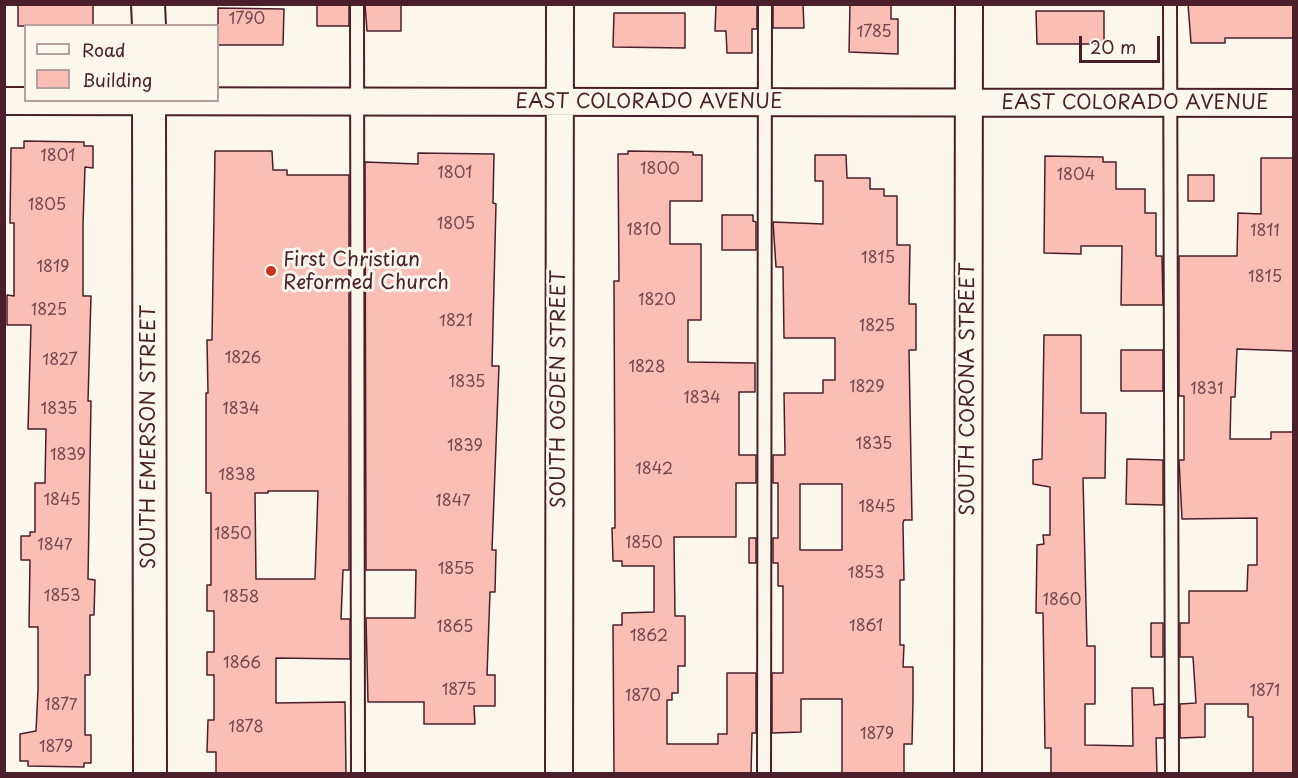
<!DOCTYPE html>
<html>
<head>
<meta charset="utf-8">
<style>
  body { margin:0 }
  #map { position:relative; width:1298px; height:778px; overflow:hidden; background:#fbf7ec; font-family:"Playpen Sans",sans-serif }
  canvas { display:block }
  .frame { position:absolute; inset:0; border:6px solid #4a1f2b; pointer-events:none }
  .legend { position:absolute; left:24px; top:24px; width:195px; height:78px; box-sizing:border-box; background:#fbf7ec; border:2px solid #b4a19f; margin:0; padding:8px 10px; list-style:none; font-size:18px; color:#4a1f2b }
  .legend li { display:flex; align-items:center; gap:12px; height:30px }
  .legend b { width:30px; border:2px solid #b4a19f }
  .scale { position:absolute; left:1079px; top:36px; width:81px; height:27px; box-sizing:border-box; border:3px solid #4a1f2b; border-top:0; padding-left:8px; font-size:18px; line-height:21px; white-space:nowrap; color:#4a1f2b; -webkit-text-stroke:4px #fbf7ec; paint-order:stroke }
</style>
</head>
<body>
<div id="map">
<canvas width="1298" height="778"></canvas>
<div class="frame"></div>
<ul class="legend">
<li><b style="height:8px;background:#fbf7ec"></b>Road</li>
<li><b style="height:16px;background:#fabeb5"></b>Building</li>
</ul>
<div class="scale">20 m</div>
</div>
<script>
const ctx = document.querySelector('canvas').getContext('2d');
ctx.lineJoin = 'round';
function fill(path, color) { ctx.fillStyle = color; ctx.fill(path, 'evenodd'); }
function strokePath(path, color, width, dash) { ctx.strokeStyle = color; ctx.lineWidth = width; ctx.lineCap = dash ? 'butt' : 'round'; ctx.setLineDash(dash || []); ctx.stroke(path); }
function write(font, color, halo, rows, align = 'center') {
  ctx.font = font + ' "Playpen Sans",sans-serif'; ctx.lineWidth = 6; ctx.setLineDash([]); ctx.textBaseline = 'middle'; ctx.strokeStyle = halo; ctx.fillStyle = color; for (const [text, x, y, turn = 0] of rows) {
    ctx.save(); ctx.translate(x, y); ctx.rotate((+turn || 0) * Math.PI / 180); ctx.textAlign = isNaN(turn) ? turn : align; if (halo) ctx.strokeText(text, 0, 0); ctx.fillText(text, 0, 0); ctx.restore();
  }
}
const building = new Path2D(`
  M 18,4 L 93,4 L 93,26 L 18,26 Z
  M 317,4 L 349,4 L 349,26 L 317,26 Z
  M 365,4 L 401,4 L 401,31 L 367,31 Z
  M 716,4 L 757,4 L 757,29 L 752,29 L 752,53 L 727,53 L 726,31 L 715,31 Z
  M 773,4 L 803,4 L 804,28 L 773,28 Z
  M 850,4 L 891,4 L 891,19 L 898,19 L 898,54 L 849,52 Z
  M 1188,4 L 1293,4 L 1293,38 L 1225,38 L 1225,43 L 1191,43 Z
  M 218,8 L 284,9 L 283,45 L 218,45 Z
  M 1036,11 L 1104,11 L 1104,44 L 1037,44 Z
  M 614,13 L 685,13 L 685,48 L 613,47 Z
  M 24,141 L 84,142 L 84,146 L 93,146 L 93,168 L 85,167 L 83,224 L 83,296 L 91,296 L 88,401 L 91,401 L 88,579 L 95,580 L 94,615 L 90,615 L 90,675 L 85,675 L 85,735 L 91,735 L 91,763 L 84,763 L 84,767 L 28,766 L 28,761 L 20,761 L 20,734 L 36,731 L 38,690 L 38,627 L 29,627 L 30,560 L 21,560 L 21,536 L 30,536 L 30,532 L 35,532 L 35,483 L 45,483 L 46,429 L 28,429 L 31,325 L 7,325 L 7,295 L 14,296 L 14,223 L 10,223 L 11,148 L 24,148 Z
  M 215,151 L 272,151 L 273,170 L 287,170 L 287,175 L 349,175 L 349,570 L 343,570 L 341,619 L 350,619 L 350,659 L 276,658 L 276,703 L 345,702 L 346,774 L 216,774 L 216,752 L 207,752 L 208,720 L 214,720 L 214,675 L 207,675 L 207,652 L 214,652 L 214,611 L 207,611 L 207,585 L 211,585 L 211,493 L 206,493 L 206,393 L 208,393 L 207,340 L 212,340 ZM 268,491 L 318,491 L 315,579 L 256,579 L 255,493 L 268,493 Z
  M 628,151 L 693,152 L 693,155 L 702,155 L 702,201 L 670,201 L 670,244 L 701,244 L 701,320 L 688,320 L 688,362 L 755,363 L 755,392 L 739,392 L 739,455 L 756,455 L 756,483 L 736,483 L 736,537 L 674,537 L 675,616 L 685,616 L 685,666 L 678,666 L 678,693 L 672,693 L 672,700 L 667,700 L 667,744 L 718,744 L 718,734 L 727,734 L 727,673 L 756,673 L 756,733 L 752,733 L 751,774 L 614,774 L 613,625 L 622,625 L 622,613 L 654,612 L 654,566 L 622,566 L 622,561 L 613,561 L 612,528 L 615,528 L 614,281 L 619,281 L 618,154 L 628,154 Z
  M 418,153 L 494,154 L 493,203 L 496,204 L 492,366 L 499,366 L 492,550 L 496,550 L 495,592 L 490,592 L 487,675 L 495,675 L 495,706 L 474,706 L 475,724 L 424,724 L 424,702 L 368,702 L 366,618 L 415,618 L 416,570 L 366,570 L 365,162 L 418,164 Z
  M 815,155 L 846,155 L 847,178 L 870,178 L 870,189 L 884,189 L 884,196 L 897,196 L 897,245 L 910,245 L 909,304 L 916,304 L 916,350 L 909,350 L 912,520 L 904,520 L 903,523 L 904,580 L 900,580 L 900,645 L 904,645 L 903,667 L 913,667 L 913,700 L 912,744 L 904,744 L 904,774 L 842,774 L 842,699 L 801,699 L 801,732 L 772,733 L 772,673 L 783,673 L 783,586 L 778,586 L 778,563 L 773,563 L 773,538 L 778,538 L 778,483 L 773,483 L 773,455 L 785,455 L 784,393 L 823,393 L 823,380 L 835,380 L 835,338 L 784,338 L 783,267 L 776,267 L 773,222 L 823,224 L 823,181 L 815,181 ZM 800,484 L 842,484 L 842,550 L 800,550 Z
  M 1045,156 L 1103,157 L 1103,162 L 1116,162 L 1116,189 L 1145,189 L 1145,213 L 1156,213 L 1156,256 L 1162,256 L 1163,305 L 1121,305 L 1122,246 L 1081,246 L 1081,254 L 1044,253 Z
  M 1261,158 L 1293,158 L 1293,351 L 1237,349 L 1235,397 L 1231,397 L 1230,439 L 1271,439 L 1271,432 L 1293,432 L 1293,774 L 1253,774 L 1253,717 L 1248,717 L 1248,704 L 1205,704 L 1205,737 L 1180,738 L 1180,704 L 1196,703 L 1193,657 L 1180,657 L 1180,623 L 1189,623 L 1189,591 L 1247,591 L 1248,565 L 1257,565 L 1257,518 L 1182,519 L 1179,460 L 1184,460 L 1184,396 L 1179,396 L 1179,256 L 1237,256 L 1238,213 L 1261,214 Z
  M 1188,175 L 1214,175 L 1214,201 L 1188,201 Z
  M 722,215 L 753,215 L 753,221 L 756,222 L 756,250 L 722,250 Z
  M 1044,335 L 1081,335 L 1081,413 L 1106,413 L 1105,478 L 1083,478 L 1087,646 L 1095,646 L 1095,704 L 1085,704 L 1085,745 L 1133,746 L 1132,688 L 1153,688 L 1154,705 L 1164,704 L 1164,738 L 1156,738 L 1157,774 L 1051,774 L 1051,748 L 1045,748 L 1043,613 L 1036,613 L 1037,545 L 1044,544 L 1043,535 L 1050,535 L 1050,487 L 1033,484 L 1033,460 L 1042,459 Z
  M 1121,350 L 1163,350 L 1163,391 L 1121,391 Z
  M 1127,459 L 1163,460 L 1163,505 L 1126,504 Z
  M 749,538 L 756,538 L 756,563 L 749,563 Z
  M 1151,623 L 1163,623 L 1163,657 L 1151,657 Z`);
fill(building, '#fabeb5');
strokePath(building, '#4a1f2b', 1.5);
const service = new Path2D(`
  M 357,4 L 358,774
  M 1170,4 L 1172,774
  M 764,774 L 765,4`);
const minor = new Path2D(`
  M 4,101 L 1294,103
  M 559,774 L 560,4
  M 968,774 L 969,4`);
const tertiary = new Path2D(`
  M 148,4 L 149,26
  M 149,100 L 150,774`);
strokePath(service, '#4a1f2b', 16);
strokePath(minor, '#4a1f2b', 30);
strokePath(tertiary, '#4a1f2b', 36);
strokePath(service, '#fbf7ec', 12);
strokePath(minor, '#fbf7ec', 26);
strokePath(tertiary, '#fbf7ec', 32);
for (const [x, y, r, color] of [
  [271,271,6,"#c8321e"]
]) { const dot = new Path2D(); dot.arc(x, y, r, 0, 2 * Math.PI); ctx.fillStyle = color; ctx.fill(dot); strokePath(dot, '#fbf7ec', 2); }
write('16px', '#76474e', null, [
  ["1790",247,20],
  ["1785",874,33],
  ["1801",58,157],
  ["1800",660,170],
  ["1801",455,174],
  ["1804",1076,176],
  ["1805",47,206],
  ["1805",456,225],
  ["1810",644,231],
  ["1811",1265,232],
  ["1815",878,259],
  ["1819",53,268],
  ["1815",1265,278],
  ["1820",657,301],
  ["1825",49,311],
  ["1821",456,322],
  ["1825",877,327],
  ["1826",243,359],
  ["1827",60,361],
  ["1828",647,368],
  ["1835",467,383],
  ["1829",867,388],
  ["1831",1207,390],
  ["1834",702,399],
  ["1835",59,410],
  ["1834",241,410],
  ["1835",874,445],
  ["1839",465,447],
  ["1839",68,456],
  ["1842",654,470],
  ["1838",237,476],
  ["1845",62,501],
  ["1847",453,502],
  ["1845",877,508],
  ["1850",233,535],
  ["1850",644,544],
  ["1847",55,546],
  ["1855",456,570],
  ["1853",866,574],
  ["1853",62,597],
  ["1858",241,598],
  ["1860",1062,601],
  ["1861",866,627],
  ["1865",455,628],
  ["1862",649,637],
  ["1866",242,664],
  ["1875",459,691],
  ["1871",1265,692],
  ["1870",643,697],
  ["1877",61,706],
  ["1878",246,728],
  ["1879",877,735],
  ["1879",56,748]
]);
write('20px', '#4a1f2b', '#fbf7ec', [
  ["EAST COLORADO AVENUE",649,102],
  ["EAST COLORADO AVENUE",1135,103],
  ["SOUTH OGDEN STREET",559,389,-90],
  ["SOUTH CORONA STREET",968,389,-90],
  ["SOUTH EMERSON STREET",149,437,-90]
]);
write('20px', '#4a1f2b', '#fbf7ec', [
  ["First Christian",283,260],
  ["Reformed Church",283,283]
], 'left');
</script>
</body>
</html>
